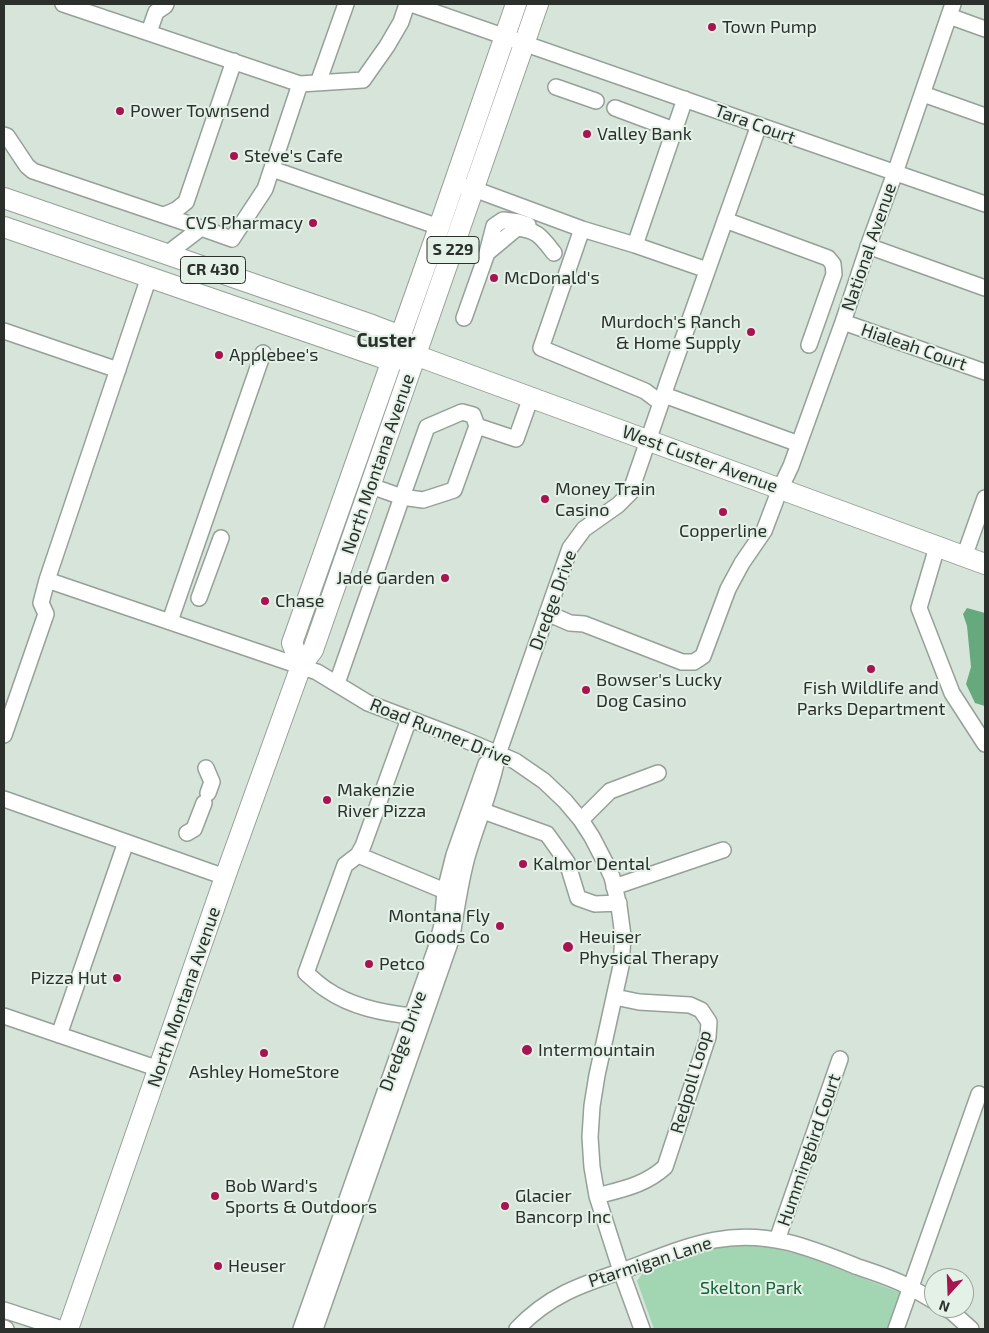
<!DOCTYPE html>
<html>
<head>
<meta charset="utf-8">
<style>
  body { margin:0 }
  #map { position:relative; width:989px; height:1333px; overflow:hidden; background:#d6e4da; font-family:"Exo 2",sans-serif }
  canvas { display:block }
  .frame { position:absolute; inset:0; border:5px solid #2b302c; pointer-events:none }
  .north { position:absolute; left:924px; top:1268px; width:50px; height:50px; box-sizing:border-box; background:#e4f1e7; border:1px solid #9aa49c; border-radius:50%; rotate:200deg; font-size:14px; font-weight:700; line-height:20px; text-align:center; color:#2b302c }
  .north::after { content:''; display:block; margin:auto; width:18px; height:22px; background:#a71551; clip-path:polygon(50% 0,100% 100%,50% 72%,0 100%) }
</style>
</head>
<body>
<div id="map">
<canvas width="989" height="1333"></canvas>
<div class="frame"></div>
<div class="north">N</div>
</div>
<script>
const ctx = document.querySelector('canvas').getContext('2d');
ctx.lineJoin = 'round';
function fill(path, color) { ctx.fillStyle = color; ctx.fill(path, 'evenodd'); }
function strokePath(path, color, width, dash) { ctx.strokeStyle = color; ctx.lineWidth = width; ctx.lineCap = dash ? 'butt' : 'round'; ctx.setLineDash(dash || []); ctx.stroke(path); }
function write(font, color, halo, rows, align = 'center') {
  ctx.font = font + ' "Exo 2",sans-serif'; ctx.lineWidth = 4; ctx.setLineDash([]); ctx.textBaseline = 'middle'; ctx.strokeStyle = halo; ctx.fillStyle = color; for (const [text, x, y, turn = 0] of rows) {
    ctx.save(); ctx.translate(x, y); ctx.rotate((+turn || 0) * Math.PI / 180); ctx.textAlign = isNaN(turn) ? turn : align; if (halo) ctx.strokeText(text, 0, 0); ctx.fillText(text, 0, 0); ctx.restore();
  }
}
fill(new Path2D(`
  M 743,1245 L 764,1246 L 805,1256 L 901,1293 L 888,1329 L 654,1329 L 637,1281 L 642,1274 L 685,1256 L 723,1246 Z`), '#a2d5b1');
fill(new Path2D(`
  M 967,608 L 985,613 L 985,706 L 975,703 L 966,684 L 971,667 L 967,626 L 963,614 Z`), '#66a97c');
const minor = new Path2D(`
  M 63,4 L 300,84
  M 411,4 L 985,204
  M 949,16 L 985,29
  M 149,32 L 156,12 L 165,6 L 166,4
  M 318,83 L 346,4
  M 556,87 L 596,101
  M 923,94 L 985,116
  M 615,108 L 674,130
  M 4,135 L 7,136 L 27,166 L 33,171 L 201,228
  M 272,169 L 439,227
  M 454,183 L 482,192 L 582,229 L 635,245 L 685,99
  M 164,215 L 176,210 L 186,202 L 234,61
  M 725,220 L 828,258 L 833,264 L 834,274 L 809,345
  M 635,245 L 707,270
  M 868,246 L 985,288
  M 487,253 L 494,226 L 503,220 L 519,222 L 528,225
  M 167,254 L 201,228 L 232,239 L 265,189 L 300,84 L 363,80 L 387,46 L 401,22 L 407,4
  M 149,277 L 47,580 L 317,672 L 368,703 L 463,739 L 515,761 L 544,781 L 565,801 L 581,820 L 592,837 L 606,864 L 612,877 L 619,906 L 623,936 L 621,966 L 597,1075 L 592,1106 L 590,1137 L 592,1167 L 597,1196 L 621,1271 L 642,1329
  M 464,318 L 487,253 L 517,228 C 538,230 542,238 554,253
  M 843,322 L 985,372
  M 4,331 L 118,370
  M 664,395 L 799,444
  M 661,403 L 667,384 L 759,125
  M 477,426 L 473,415 L 462,412 L 427,427 L 402,497 L 423,500 L 454,490 L 477,426 L 516,439 L 531,397
  M 937,547 L 919,608 L 952,693 L 985,744
  M 964,557 L 985,498
  M 199,598 L 221,538
  M 547,613 L 570,623 L 584,624 L 682,662 L 694,662 L 703,656 L 728,589 L 742,563 L 764,531 L 780,489 L 791,466 L 843,322 L 870,241 L 895,173 L 953,4
  M 170,621 L 263,353
  M 337,683 L 402,497 L 371,486
  M 4,735 L 46,614 L 41,603 L 47,580
  M 206,768 L 212,782 L 208,793
  M 4,799 L 225,877
  M 483,811 L 547,834 L 567,862 L 578,898 L 595,904 L 619,903
  M 581,820 L 610,791 L 658,773
  M 187,833 L 194,829 L 204,803
  M 358,855 L 363,846 L 409,719
  M 614,887 L 723,850
  M 4,1016 L 159,1069
  M 412,1016 C 382,1013 352,1007 327,990 C 319,985 313,979 306,973 L 345,865 L 358,855 L 445,891
  M 59,1035 L 126,842
  M 597,1196 C 623,1189 645,1185 665,1167 L 708,1037 L 709,1022 L 701,1010 L 690,1005 L 639,1002 L 615,997
  M 777,1240 L 840,1059
  M 945,1308 L 952,1312 L 971,1329
  M 4,1310 L 62,1329
  M 4,1328 L 6,1329
  M 301,1329 L 436,948 L 442,925 L 445,891 L 454,855 L 486,764 L 498,754
  M 315,1329 L 452,937 C 456,910 460,883 467,857 C 477,822 492,789 498,754 L 570,548 L 584,529 L 618,505 L 630,493 L 661,403 L 645,391 L 541,348 L 582,229
  M 517,1329 C 548,1296 580,1285 622,1271 C 652,1260 683,1246 715,1240 C 768,1230 811,1248 858,1267 C 876,1273 895,1279 911,1288 C 919,1292 927,1297 934,1301
  M 896,1329 L 979,1094`);
const major = new Path2D(`
  M 4,198 L 372,325 L 401,336 L 409,347
  M 4,227 L 392,361 L 403,358
  M 415,355 L 985,564
  M 301,666 L 292,643 L 439,227 L 516,4
  M 68,1329 L 225,877 L 301,666 L 313,650 L 538,4`);
strokePath(minor, '#95a198', 18);
strokePath(major, '#95a198', 22);
strokePath(minor, '#fff', 15);
strokePath(major, '#fff', 20);
for (const [x, y, r, color] of [
  [712,27,5,"#a71551"],
  [120,111,5,"#a71551"],
  [587,134,5,"#a71551"],
  [234,156,5,"#a71551"],
  [313,223,5,"#a71551"],
  [494,278,5,"#a71551"],
  [751,332,5,"#a71551"],
  [219,355,5,"#a71551"],
  [545,499,5,"#a71551"],
  [723,512,5,"#a71551"],
  [445,578,5,"#a71551"],
  [265,601,5,"#a71551"],
  [871,669,5,"#a71551"],
  [586,690,5,"#a71551"],
  [327,800,5,"#a71551"],
  [523,864,5,"#a71551"],
  [500,926,5,"#a71551"],
  [568,947,6,"#a71551"],
  [369,964,5,"#a71551"],
  [117,978,5,"#a71551"],
  [527,1050,6,"#a71551"],
  [264,1053,5,"#a71551"],
  [215,1196,5,"#a71551"],
  [505,1206,5,"#a71551"],
  [218,1266,5,"#a71551"]
]) { const dot = new Path2D(); dot.arc(x, y, r, 0, 2 * Math.PI); ctx.fillStyle = color; ctx.fill(dot); strokePath(dot, '#e4f1e7', 2); }
for (const [x, y, w] of [
  [453,250,52],
  [213,270,65]
]) { const box = new Path2D(); box.roundRect(x - w / 2, y - 13.5, w, 27, 4); ctx.fillStyle = '#e4f1e7'; ctx.fill(box); strokePath(box, '#2b302c', 1); }
write('bold 16px', '#2b302c', null, [
  ["S 229",453,250],
  ["CR 430",213,270]
]);
write('18px', '#2b302c', '#e4f1e7', [
  ["Town Pump",722,27],
  ["Power Townsend",130,111],
  ["Valley Bank",597,134],
  ["Steve's Cafe",244,156],
  ["CVS Pharmacy",303,223,"right"],
  ["McDonald's",504,278],
  ["Murdoch's Ranch",741,322,"right"],
  ["& Home Supply",741,343,"right"],
  ["Applebee's",229,355],
  ["Money Train",555,489],
  ["Casino",555,510],
  ["Copperline",723,531,"center"],
  ["Jade Garden",435,578,"right"],
  ["Chase",275,601],
  ["Bowser's Lucky",596,680],
  ["Dog Casino",596,701],
  ["Fish Wildlife and",871,688,"center"],
  ["Parks Department",871,709,"center"],
  ["Makenzie",337,790],
  ["River Pizza",337,811],
  ["Kalmor Dental",533,864],
  ["Montana Fly",490,916,"right"],
  ["Goods Co",490,937,"right"],
  ["Heuiser",579,937],
  ["Physical Therapy",579,958],
  ["Petco",379,964],
  ["Pizza Hut",107,978,"right"],
  ["Intermountain",538,1050],
  ["Ashley HomeStore",264,1072,"center"],
  ["Bob Ward's",225,1186],
  ["Sports & Outdoors",225,1207],
  ["Glacier",515,1196],
  ["Bancorp Inc",515,1217],
  ["Heuser",228,1266]
], 'left');
write('18px', '#2b302c', '#e4f1e7', [
  ["Tara Court",755,124,20],
  ["National Avenue",869,247,-71],
  ["Hialeah Court",914,347,19],
  ["West Custer Avenue",700,459,20],
  ["North Montana Avenue",378,464,-71],
  ["Dredge Drive",553,600,-70],
  ["Road Runner Drive",441,732,22],
  ["North Montana Avenue",184,997,-71],
  ["Dredge Drive",403,1041,-70],
  ["Redpoll Loop",691,1082,-74],
  ["Hummingbird Court",809,1150,-71],
  ["Ptarmigan Lane",650,1262,-18]
]);
write('18px', '#156238', '#e4f1e7', [
  ["Skelton Park",751,1288]
]);
write('bold 19px', '#2b302c', '#e4f1e7', [
  ["Custer",386,341]
]);
</script>
</body>
</html>
